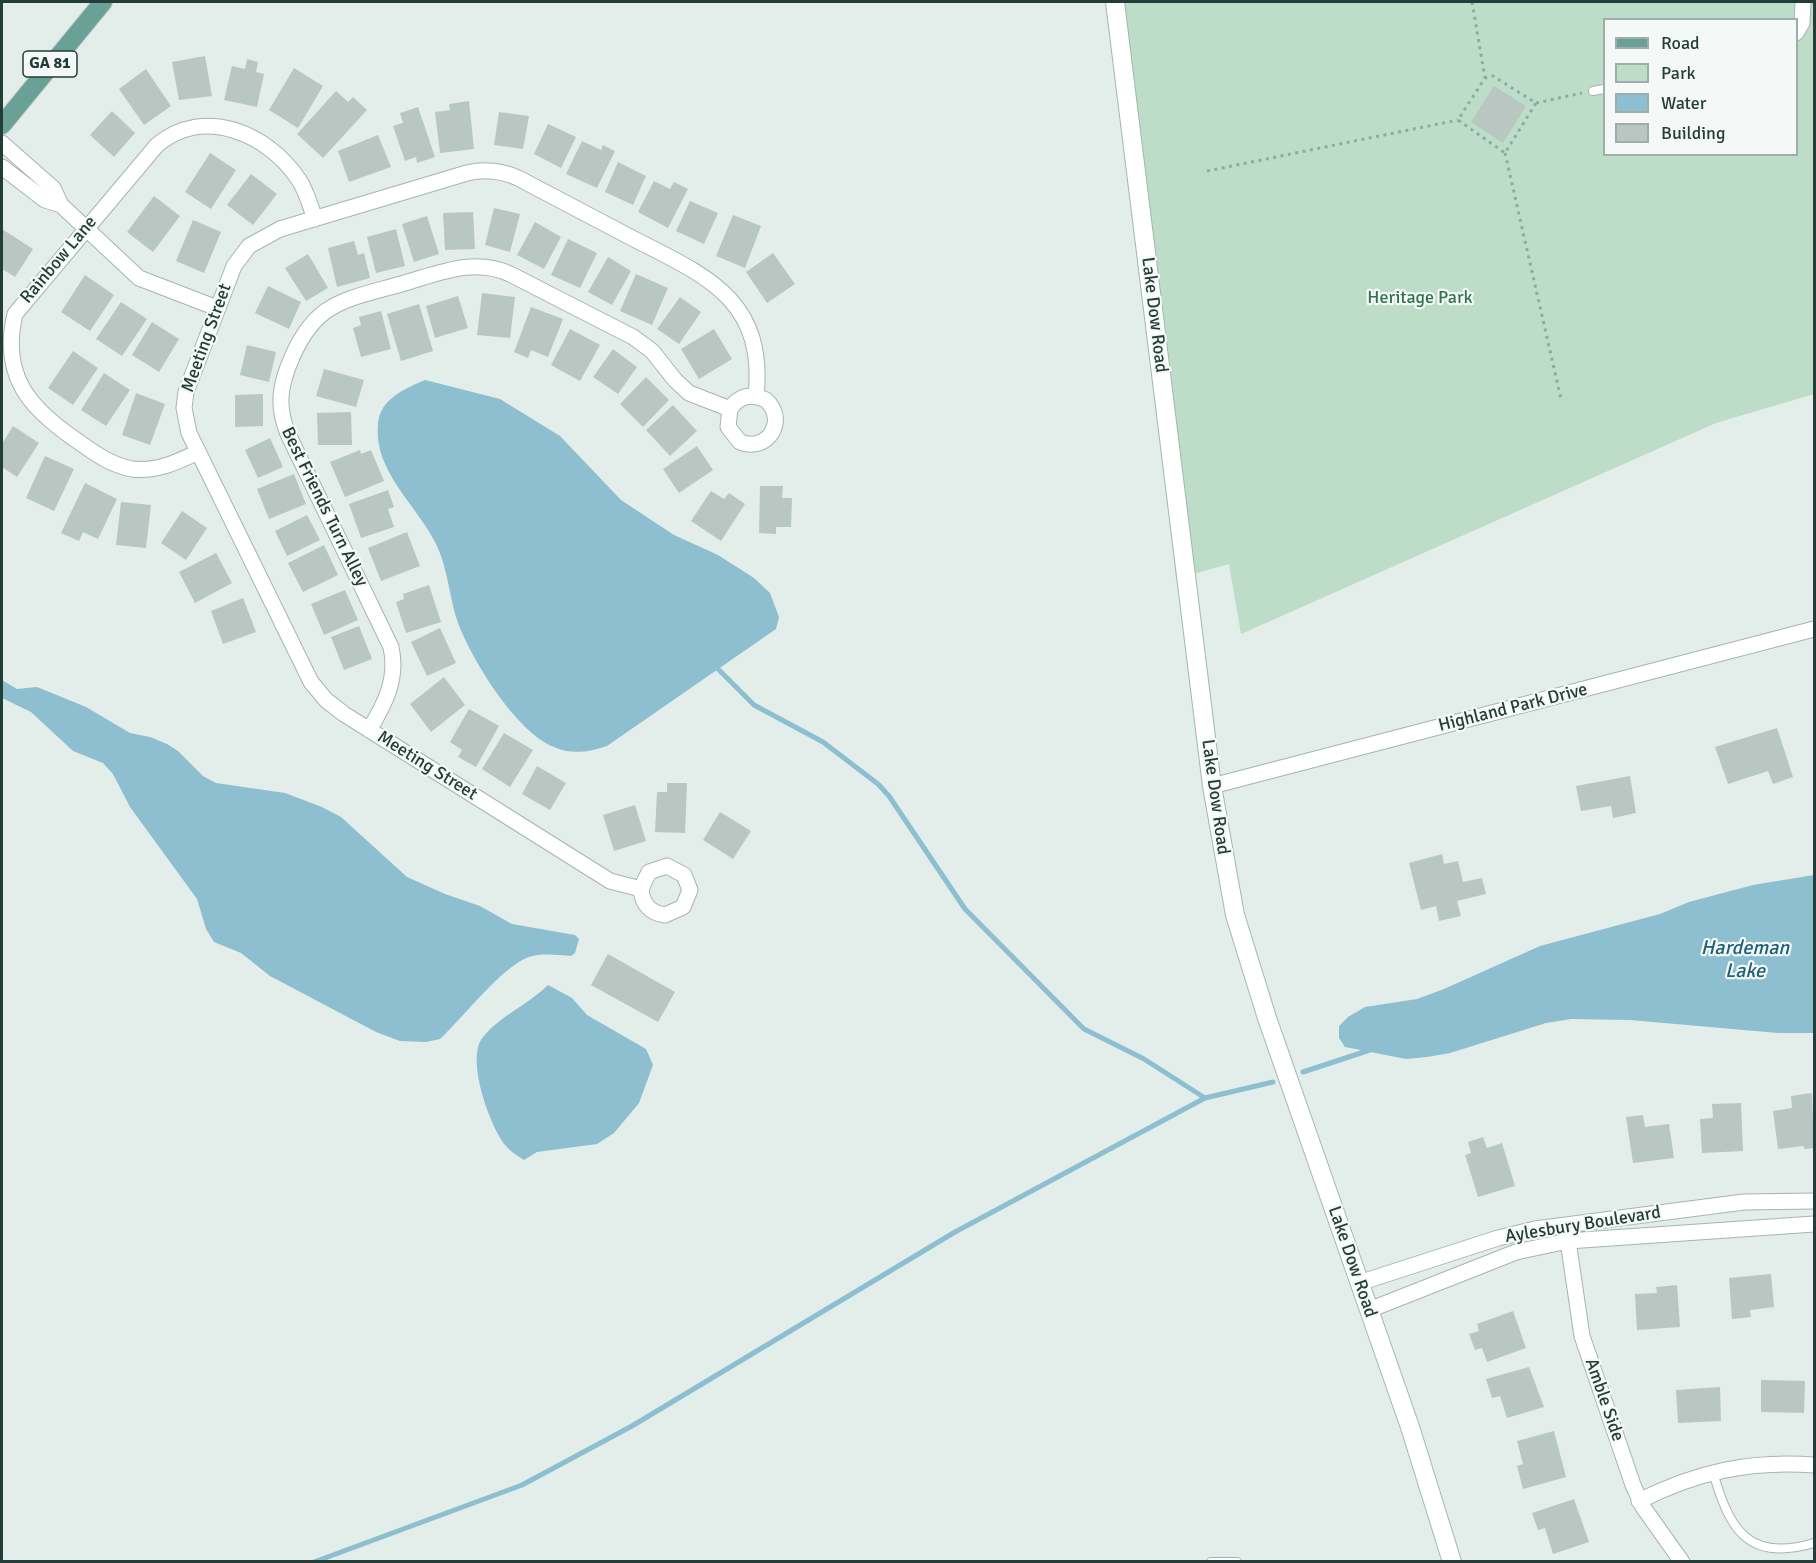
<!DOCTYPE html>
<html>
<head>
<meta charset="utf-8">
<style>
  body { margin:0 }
  #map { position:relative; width:1816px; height:1563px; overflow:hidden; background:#e3ede9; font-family:Signika,sans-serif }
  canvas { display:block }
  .frame { position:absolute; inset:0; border:3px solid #233d39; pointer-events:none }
  .legend { position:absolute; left:1603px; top:18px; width:195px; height:138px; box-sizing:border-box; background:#f4f9f7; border:2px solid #a0aeab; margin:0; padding:8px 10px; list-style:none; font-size:18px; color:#233d39 }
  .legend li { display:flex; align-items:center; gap:12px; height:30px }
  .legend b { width:30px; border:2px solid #a0aeab }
</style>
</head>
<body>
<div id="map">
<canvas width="1816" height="1563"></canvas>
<div class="frame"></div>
<ul class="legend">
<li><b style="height:8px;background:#69a197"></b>Road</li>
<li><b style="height:16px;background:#bdddc8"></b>Park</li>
<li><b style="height:16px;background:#8dbfd0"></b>Water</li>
<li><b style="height:16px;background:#b9c7c2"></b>Building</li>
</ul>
</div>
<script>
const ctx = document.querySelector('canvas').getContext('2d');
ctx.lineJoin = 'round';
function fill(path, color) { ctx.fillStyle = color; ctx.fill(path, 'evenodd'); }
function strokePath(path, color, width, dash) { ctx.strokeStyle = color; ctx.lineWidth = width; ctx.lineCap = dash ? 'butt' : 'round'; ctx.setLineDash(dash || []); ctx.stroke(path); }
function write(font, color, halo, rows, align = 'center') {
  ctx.font = font + ' Signika,sans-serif'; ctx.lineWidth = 4.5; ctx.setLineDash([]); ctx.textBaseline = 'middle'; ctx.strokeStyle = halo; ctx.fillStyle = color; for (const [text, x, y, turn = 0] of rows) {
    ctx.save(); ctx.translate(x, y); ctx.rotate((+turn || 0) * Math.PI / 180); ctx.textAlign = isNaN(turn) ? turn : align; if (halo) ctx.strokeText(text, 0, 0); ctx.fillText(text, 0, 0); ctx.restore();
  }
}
fill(new Path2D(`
  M 1119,2 L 1814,2 L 1814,394 L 1716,423 L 1241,634 L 1229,564 L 1176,579 ZM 1604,20 L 1796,20 L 1796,154 L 1604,154 Z`), '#bdddc8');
fill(new Path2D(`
  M 425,380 L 500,399 L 560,436 L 621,500 L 674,535 L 718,555 L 754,578 L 770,593 L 779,617 L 776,629 L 607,746 C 590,752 571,755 554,747 C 516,732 472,660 458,623 C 449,597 448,568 436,544 C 417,505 373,471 378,424 C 380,399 404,389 425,380 Z
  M 2,680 L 17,689 L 37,687 L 86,707 L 130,733 L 150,737 L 167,744 L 178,751 L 203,776 L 216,783 L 285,793 L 322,807 L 341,817 L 407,877 L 445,894 L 480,906 L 512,924 L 575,935 L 579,939 L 575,953 L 571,956 C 558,955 541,953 529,957 C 501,967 464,1017 440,1039 L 426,1042 L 400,1041 L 376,1032 L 270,976 L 241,953 L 214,942 L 206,929 L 197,899 L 130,807 L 113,774 L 103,763 L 73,751 L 31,712 L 2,698 Z
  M 1814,875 L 1814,1033 L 1778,1033 L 1630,1020 L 1571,1019 L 1546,1023 L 1450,1053 L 1427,1057 L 1406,1059 L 1345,1047 L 1339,1038 L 1339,1026 L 1348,1017 L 1365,1007 L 1417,999 L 1444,989 L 1540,946 L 1660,914 L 1689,902 L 1753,885 Z
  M 548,985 L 572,998 L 587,1015 L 646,1049 L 653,1065 L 639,1103 L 614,1133 L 597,1144 L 537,1152 L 524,1160 C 518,1156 511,1152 506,1146 C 490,1127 465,1058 483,1037 C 500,1016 529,1004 548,985 Z`), '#8dbfd0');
strokePath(new Path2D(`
  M 718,669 L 754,705 L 823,742 L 878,784 L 889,796 L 965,909 L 1084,1029 L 1144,1059 L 1205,1098
  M 1303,1072 L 1370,1050
  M 314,1562 L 522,1485 L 632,1426 L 955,1232 L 1205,1098 L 1273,1082`), '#8dbfd0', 5);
fill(new Path2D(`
  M 205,56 L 212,96 L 179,100 L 172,62 Z
  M 247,59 L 258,62 L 256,72 L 264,74 L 257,107 L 224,100 L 232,66 L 245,69 Z
  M 294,68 L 323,86 L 298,128 L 269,110 Z
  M 146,69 L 171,106 L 144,125 L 119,89 Z
  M 1494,86 L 1526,106 L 1503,143 L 1471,122 Z
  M 336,91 L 348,102 L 353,97 L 367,110 L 323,158 L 297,134 Z
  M 469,101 L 474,149 L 440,153 L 435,112 L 450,110 L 449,104 Z
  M 418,107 L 435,157 L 417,163 L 416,157 L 405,161 L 393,126 L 403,123 L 400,113 Z
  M 112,111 L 135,133 L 114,157 L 90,135 Z
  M 499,112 L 529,116 L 523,149 L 494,145 Z
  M 548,124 L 576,137 L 561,168 L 534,154 Z
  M 378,135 L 391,167 L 349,182 L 338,151 Z
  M 582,141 L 601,150 L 603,145 L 615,151 L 597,188 L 566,174 Z
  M 210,153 L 236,170 L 211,209 L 185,192 Z
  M 618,162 L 646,176 L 633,205 L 605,192 Z
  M 251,174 L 277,194 L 253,225 L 227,205 Z
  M 654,181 L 670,189 L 674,182 L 688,189 L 668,228 L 638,212 Z
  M 154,196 L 180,216 L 153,252 L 127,232 Z
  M 690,201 L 718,213 L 704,244 L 676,231 Z
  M 494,208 L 520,214 L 510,252 L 485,245 Z
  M 473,212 L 475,249 L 445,250 L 443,213 Z
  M 733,215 L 761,226 L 745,268 L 716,256 Z
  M 427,216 L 439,254 L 414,262 L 402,224 Z
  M 193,220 L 221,232 L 204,273 L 176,261 Z
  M 535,222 L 561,237 L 544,269 L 517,255 Z
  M 2,229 L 33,249 L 15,277 L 2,269 Z
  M 396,229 L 405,266 L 376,273 L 367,237 Z
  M 568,239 L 597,253 L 580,288 L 551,275 Z
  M 354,241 L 358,255 L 364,253 L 370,278 L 337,287 L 328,248 Z
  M 773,253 L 795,284 L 767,303 L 746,272 Z
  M 308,254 L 328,288 L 306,301 L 285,268 Z
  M 608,257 L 631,271 L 612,305 L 588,292 Z
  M 636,274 L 668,288 L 652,325 L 620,311 Z
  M 85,275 L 114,295 L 90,331 L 61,312 Z
  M 268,286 L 301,302 L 289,329 L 255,313 Z
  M 482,293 L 515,297 L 510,338 L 477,335 Z
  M 458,296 L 468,328 L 435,338 L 426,306 Z
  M 680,297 L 701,312 L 679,344 L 657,329 Z
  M 121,302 L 147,319 L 122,356 L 96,339 Z
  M 419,304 L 433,351 L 401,361 L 387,314 Z
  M 531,307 L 563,319 L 548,357 L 531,350 L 528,358 L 514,352 Z
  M 381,311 L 391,349 L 361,357 L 353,328 L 361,325 L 359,317 Z
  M 152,322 L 179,339 L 159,372 L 132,355 Z
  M 570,329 L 600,345 L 580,381 L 551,365 Z
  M 714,329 L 732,359 L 699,379 L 681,349 Z
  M 247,345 L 276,352 L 269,382 L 240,375 Z
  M 613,349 L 637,367 L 618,394 L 593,377 Z
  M 73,351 L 98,368 L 73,405 L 48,388 Z
  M 324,369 L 364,380 L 356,407 L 316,396 Z
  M 104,373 L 130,390 L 106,426 L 81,410 Z
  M 646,377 L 669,400 L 643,427 L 620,404 Z
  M 136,393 L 165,404 L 150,445 L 122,435 Z
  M 263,394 L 263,426 L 235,427 L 235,395 Z
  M 673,405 L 697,431 L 670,456 L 646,430 Z
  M 351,412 L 352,445 L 318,445 L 317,413 Z
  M 13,426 L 39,443 L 17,477 L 2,467 L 2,444 Z
  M 270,438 L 283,467 L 258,478 L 245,450 Z
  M 697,446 L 713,470 L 679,493 L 663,469 Z
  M 360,450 L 361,454 L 371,450 L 384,481 L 345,497 L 330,462 Z
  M 45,456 L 74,469 L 54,511 L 26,498 Z
  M 294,474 L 306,504 L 269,519 L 257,489 Z
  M 85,483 L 117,499 L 98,539 L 83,532 L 79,541 L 61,533 Z
  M 760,486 L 783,486 L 782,498 L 792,498 L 791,527 L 776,527 L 776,534 L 759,533 Z
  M 388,490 L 394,507 L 388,509 L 394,527 L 361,538 L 349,504 Z
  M 711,491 L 724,499 L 729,493 L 745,504 L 721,541 L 691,521 Z
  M 121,502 L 151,505 L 146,548 L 116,545 Z
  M 182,511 L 207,528 L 186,560 L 161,543 Z
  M 307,515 L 320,540 L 287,556 L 275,531 Z
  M 407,532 L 420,566 L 381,581 L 368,548 Z
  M 324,545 L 338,575 L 303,592 L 288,563 Z
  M 216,553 L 232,583 L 195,603 L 179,572 Z
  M 429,585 L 441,622 L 406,633 L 396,602 L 404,599 L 403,594 Z
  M 345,590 L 358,620 L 324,635 L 311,604 Z
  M 243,598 L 256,632 L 223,644 L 211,611 Z
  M 359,626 L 372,659 L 344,670 L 331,637 Z
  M 440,628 L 456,663 L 427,676 L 411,642 Z
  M 444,677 L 465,705 L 431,732 L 410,704 Z
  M 469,709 L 499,726 L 476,767 L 458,757 L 462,750 L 450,742 Z
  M 1777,728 L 1793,777 L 1773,784 L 1768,771 L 1728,784 L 1715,747 Z
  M 504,733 L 533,750 L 510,787 L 482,769 Z
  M 537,766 L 566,783 L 550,810 L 522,794 Z
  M 1630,776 L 1636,813 L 1613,818 L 1611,806 L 1581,811 L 1576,786 Z
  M 667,783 L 687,783 L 685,833 L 655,832 L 657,792 L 667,792 Z
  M 635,805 L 646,841 L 614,851 L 603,815 Z
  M 720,812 L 751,831 L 733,859 L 703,840 Z
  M 1442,854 L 1444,864 L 1458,861 L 1463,882 L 1482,878 L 1486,894 L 1457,901 L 1461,916 L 1439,921 L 1436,906 L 1421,910 L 1409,863 Z
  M 608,954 L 675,992 L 658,1022 L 591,985 Z
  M 1812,1093 L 1814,1148 L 1804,1149 L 1804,1146 L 1778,1149 L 1773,1111 L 1792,1108 L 1791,1096 Z
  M 1741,1103 L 1743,1151 L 1702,1153 L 1700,1119 L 1713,1118 L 1712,1104 Z
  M 1643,1115 L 1645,1127 L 1669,1124 L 1674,1158 L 1633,1163 L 1626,1117 Z
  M 1483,1137 L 1487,1148 L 1502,1143 L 1515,1186 L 1478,1197 L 1465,1155 L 1471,1153 L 1468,1142 Z
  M 1771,1274 L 1774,1307 L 1750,1310 L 1751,1317 L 1732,1319 L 1729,1278 Z
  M 1677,1285 L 1680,1327 L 1637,1330 L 1635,1294 L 1657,1293 L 1656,1287 Z
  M 1513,1311 L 1526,1348 L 1487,1362 L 1482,1348 L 1475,1350 L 1469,1334 L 1479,1331 L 1477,1324 Z
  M 1529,1367 L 1544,1407 L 1507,1418 L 1500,1396 L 1492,1398 L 1486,1379 Z
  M 1761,1380 L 1805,1381 L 1804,1413 L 1761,1412 Z
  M 1720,1387 L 1721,1421 L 1678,1423 L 1676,1390 Z
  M 1554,1431 L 1566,1477 L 1523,1489 L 1517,1466 L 1523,1464 L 1517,1441 Z
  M 1574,1499 L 1589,1542 L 1553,1554 L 1545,1528 L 1538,1530 L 1532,1513 Z`), '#b9c7c2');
const lane = new Path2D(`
  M 1593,91 L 1604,89
  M 1713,1472 C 1729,1528 1747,1563 1814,1543
  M 1211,1562 L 1237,1562`);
const street = new Path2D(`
  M 1796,33 L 1802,23 L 1803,2
  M 2,143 L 53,188 L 61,205 L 45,200 L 2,167
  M 61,205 L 139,278 L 217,308
  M 198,452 C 177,462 157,472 132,469 C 110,465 93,452 76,440 C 31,409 0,377 15,314 L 157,145 C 204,106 268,133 299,180 C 307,192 310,206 315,219
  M 369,730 C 385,704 398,679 391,647 L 288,434 C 278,409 279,391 288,367 C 314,299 344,301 408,282 C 442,272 475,258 510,274 L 633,337 L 652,351 L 675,380 L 689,393 L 730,409 C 739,395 752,393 766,400 C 788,420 768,453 740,442 L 728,427 L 730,409
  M 1212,786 L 1814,629
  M 641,889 C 642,904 650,913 665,915 L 683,907 L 690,890 L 684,875 L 667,866 L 649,872 L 641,889 L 610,881 L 344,714 L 326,700 L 311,682 L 189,433 L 184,408 L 186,392 L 234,266 L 249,246 L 280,229 L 467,173 C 484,169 502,171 518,178 C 556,198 594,218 632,238 C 706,276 766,299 756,396
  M 1567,1234 L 1582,1336 L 1633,1485 L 1643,1507 L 1682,1562
  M 1359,1283 L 1498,1238 L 1535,1229 L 1744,1202 L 1814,1201
  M 1369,1310 L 1516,1252 L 1568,1241 L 1814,1224
  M 1639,1501 C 1696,1472 1751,1460 1814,1465`);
const secondary = new Path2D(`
  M 1115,2 L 1212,786 L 1235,915 L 1267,1018 L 1410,1427 L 1452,1562`);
const primary = new Path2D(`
  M 2,125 L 103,2`);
strokePath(lane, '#a6b5b1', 10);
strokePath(street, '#a6b5b1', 17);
strokePath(secondary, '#a2b8b2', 20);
strokePath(primary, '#c1c9c8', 20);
strokePath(new Path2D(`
  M 1472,2 L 1485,78 L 1458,120 L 1505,153 L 1536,103 L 1493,76 L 1485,78
  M 1536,103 L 1582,93
  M 1505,153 L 1561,399
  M 1207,171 L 1458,120`), '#85afa6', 3, [3, 4.5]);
strokePath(lane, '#fff', 8);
strokePath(street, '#fff', 15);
strokePath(secondary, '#fff', 18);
strokePath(primary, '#69a197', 18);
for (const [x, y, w] of [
  [50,64,54]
]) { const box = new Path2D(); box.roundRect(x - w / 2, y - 13, w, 26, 4.5); ctx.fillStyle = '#f4f9f7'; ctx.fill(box); strokePath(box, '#233d39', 1.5); }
write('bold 16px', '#233d39', null, [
  ["GA 81",50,64]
]);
write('18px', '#233d39', '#f4f9f7', [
  ["Rainbow Lane",59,260,-50],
  ["Lake Dow Road",1154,315,83],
  ["Meeting Street",207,338,-70],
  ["Best Friends Turn Alley",324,507,64],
  ["Highland Park Drive",1513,708,-14],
  ["Meeting Street",427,766,32],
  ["Lake Dow Road",1215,797,82],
  ["Aylesbury Boulevard",1583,1225,-9],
  ["Lake Dow Road",1352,1262,71],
  ["Amble Side",1604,1400,71]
]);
write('18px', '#2f734f', '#f4f9f7', [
  ["Heritage Park",1420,298]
]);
write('italic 20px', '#1f6178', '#f4f9f7', [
  ["Hardeman",1745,949],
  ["Lake",1745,972]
]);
</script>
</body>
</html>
